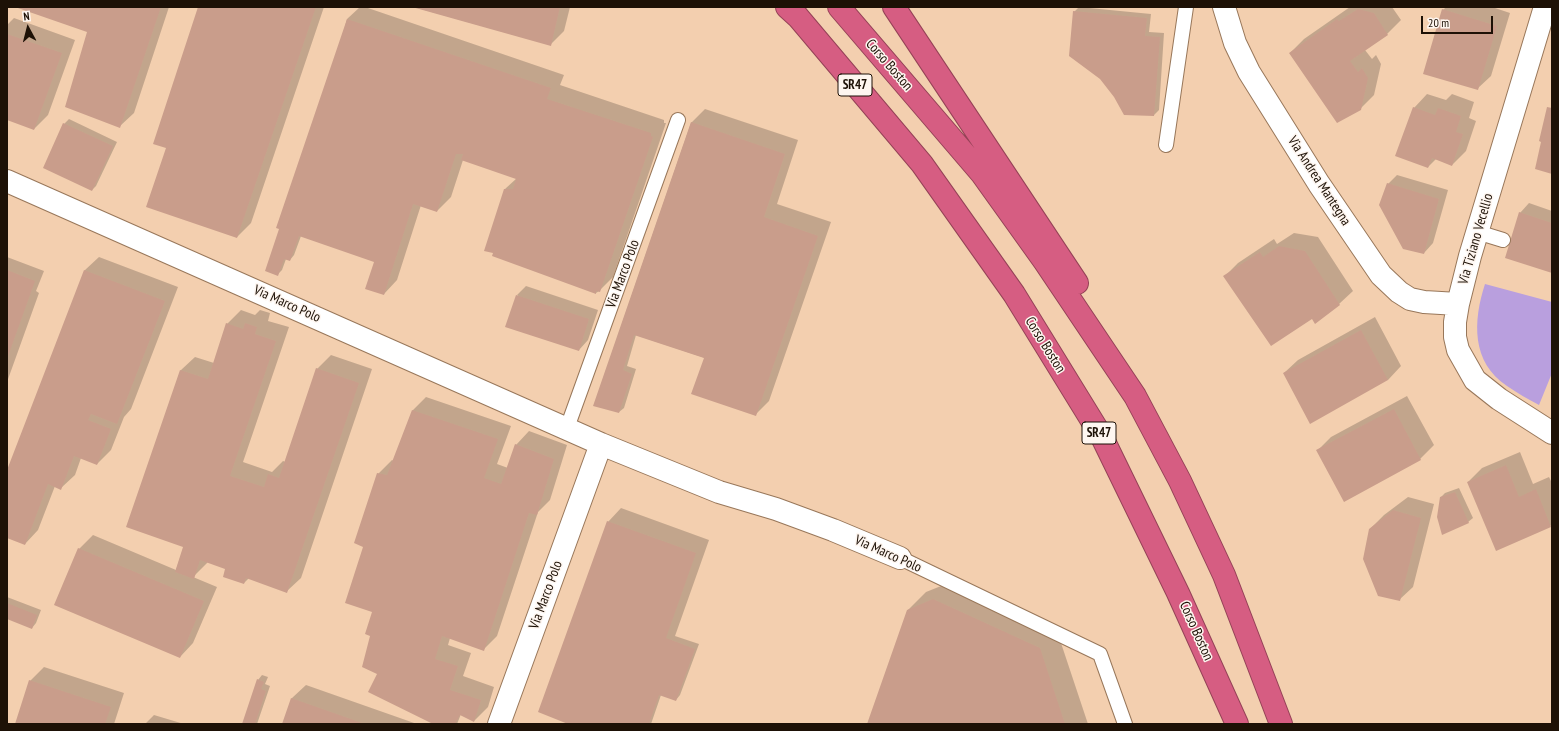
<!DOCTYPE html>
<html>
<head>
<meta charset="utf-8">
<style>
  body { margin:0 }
  #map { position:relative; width:1559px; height:731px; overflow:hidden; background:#f3cfaf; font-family:"PT Sans Narrow",sans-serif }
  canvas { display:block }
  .frame { position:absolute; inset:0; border:8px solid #1d1106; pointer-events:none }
  .north { position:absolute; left:8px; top:8px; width:40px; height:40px; -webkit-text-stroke:3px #fef6f0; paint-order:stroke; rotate:353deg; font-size:11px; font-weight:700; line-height:16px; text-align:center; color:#1d1106 }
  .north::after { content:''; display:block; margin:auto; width:14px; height:18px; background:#1d1106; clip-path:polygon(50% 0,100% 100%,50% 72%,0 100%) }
  .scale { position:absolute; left:1421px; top:16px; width:72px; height:18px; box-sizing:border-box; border:2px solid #1d1106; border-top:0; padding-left:5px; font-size:12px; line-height:14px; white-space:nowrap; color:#1d1106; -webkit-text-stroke:3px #fef6f0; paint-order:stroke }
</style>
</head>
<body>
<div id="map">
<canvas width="1559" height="731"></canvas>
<div class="frame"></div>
<div class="north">N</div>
<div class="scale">20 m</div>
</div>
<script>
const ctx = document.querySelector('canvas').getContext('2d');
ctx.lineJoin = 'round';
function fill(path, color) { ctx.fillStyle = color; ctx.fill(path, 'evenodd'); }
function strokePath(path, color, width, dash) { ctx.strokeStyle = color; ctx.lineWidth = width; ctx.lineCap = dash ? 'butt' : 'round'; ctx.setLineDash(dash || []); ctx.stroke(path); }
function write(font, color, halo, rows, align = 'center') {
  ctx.font = font + ' "PT Sans Narrow",sans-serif'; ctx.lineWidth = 3; ctx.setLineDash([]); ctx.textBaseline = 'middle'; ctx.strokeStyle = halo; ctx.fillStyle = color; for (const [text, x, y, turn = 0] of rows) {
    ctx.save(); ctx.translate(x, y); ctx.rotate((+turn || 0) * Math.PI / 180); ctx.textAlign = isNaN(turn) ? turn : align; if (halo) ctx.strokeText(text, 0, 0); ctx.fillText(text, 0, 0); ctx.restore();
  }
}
fill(new Path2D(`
  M 1485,284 L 1552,302 L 1552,373 L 1539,405 C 1528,399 1517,393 1507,386 C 1471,362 1473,321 1485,284 Z`), '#b99fde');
fill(new Path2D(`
  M 18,7 L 169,7 L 134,113 L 120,126 L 88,31 Z
  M 199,7 L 324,7 L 251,223 L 237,237 L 167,148 Z
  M 360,7 L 365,7 L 564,75 L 560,85 L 664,120 L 664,123 L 666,123 L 613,277 L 599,291 L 596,293 L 505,189 L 517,178 L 463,160 L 451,197 L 437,211 L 421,205 L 397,280 L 384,294 L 375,261 L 301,236 L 294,255 L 290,260 L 286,259 L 282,270 L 277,275 L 347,19 Z
  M 414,7 L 570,7 L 564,31 L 550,45 Z
  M 1079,7 L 1151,14 L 1149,32 L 1164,33 L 1159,110 L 1154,115 L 1074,12 Z
  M 1350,7 L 1392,7 L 1401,20 L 1387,34 L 1365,50 L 1372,59 L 1376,55 L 1381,64 L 1374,95 L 1360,109 L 1290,53 L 1304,39 Z
  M 1446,7 L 1492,7 L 1510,13 L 1491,76 L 1477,89 L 1443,10 Z
  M 14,18 L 75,40 L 48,115 L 34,129 L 7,119 L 7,25 Z
  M 1427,94 L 1446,100 L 1452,94 L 1474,102 L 1469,118 L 1476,121 L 1466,151 L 1452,165 L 1436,159 L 1428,167 L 1414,108 Z
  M 705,109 L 798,140 L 777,204 L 831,222 L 769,401 L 756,414 L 705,358 L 636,335 L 627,366 L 636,369 L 624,408 L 619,412 L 594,405 L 691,123 Z
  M 69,119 L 117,142 L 96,186 L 92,190 L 64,124 Z
  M 1397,175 L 1448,190 L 1433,243 L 1424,253 L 1388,184 Z
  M 1529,203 L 1552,211 L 1552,272 L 1520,213 Z
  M 1294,233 L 1318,237 L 1353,291 L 1339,304 L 1312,318 L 1225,276 L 1238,263 L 1274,239 L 1277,244 Z
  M 7,257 L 44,271 L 36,291 L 39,293 L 7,382 Z
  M 99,257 L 178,287 L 131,409 L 124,417 L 111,450 L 97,464 L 81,458 L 75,475 L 61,488 L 55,486 L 38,530 L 25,544 L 7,537 L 7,473 L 85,270 Z
  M 526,286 L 598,310 L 588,340 L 579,350 L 517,295 Z
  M 241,310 L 255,315 L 260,310 L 270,313 L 268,321 L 289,327 L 243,462 L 272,472 L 283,461 L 286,462 L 317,369 L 331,355 L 372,369 L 301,578 L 287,591 L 249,578 L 244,583 L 227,568 L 208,562 L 193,577 L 217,587 L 193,643 L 180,657 L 79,549 L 93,535 L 176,570 L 184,546 L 128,526 L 181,370 L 195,357 L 214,363 L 227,324 Z
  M 1375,317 L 1401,366 L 1388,380 L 1284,373 L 1298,360 Z
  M 1407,396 L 1434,445 L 1420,459 L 1317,451 L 1331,437 Z
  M 426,397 L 511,426 L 497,464 L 508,468 L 516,445 L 529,431 L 567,445 L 550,500 L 538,512 L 497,636 L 483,650 L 450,638 L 448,645 L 471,653 L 463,676 L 494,687 L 488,707 L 474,721 L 461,714 L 457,724 L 435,724 L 378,674 L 371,636 L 373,612 L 365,546 L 378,474 L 392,460 L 394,461 L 413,410 Z
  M 1520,452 L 1533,484 L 1549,477 L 1552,483 L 1552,525 L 1497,549 L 1468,482 L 1482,468 Z
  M 1459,488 L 1473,518 L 1468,522 L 1440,498 L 1445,493 Z
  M 1408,497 L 1434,504 L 1413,587 L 1399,600 L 1370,529 L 1384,515 Z
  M 621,508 L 709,540 L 675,636 L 699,644 L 680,695 L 676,700 L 661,695 L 651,724 L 569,724 L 608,522 Z
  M 951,582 L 1057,631 L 1088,724 L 868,724 L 908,610 L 926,592 Z
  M 7,597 L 41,610 L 36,623 L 32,628 L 7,618 Z
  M 44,667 L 124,693 L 114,724 L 16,724 L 30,681 Z
  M 262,675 L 268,677 L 265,684 L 270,686 L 257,724 L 243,724 L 258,680 Z
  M 306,685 L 417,724 L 283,724 L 292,698 Z
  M 154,715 L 184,724 L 145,724 Z`), '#0003');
fill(new Path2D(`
  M 15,7 L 161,7 L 120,128 L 65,107 L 87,32 Z
  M 198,7 L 316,7 L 237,238 L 146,207 L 166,148 L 153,144 Z
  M 412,7 L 560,7 L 551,46 Z
  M 1358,9 L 1374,13 L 1388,35 L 1350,61 L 1358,72 L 1362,68 L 1368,78 L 1361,110 L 1337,123 L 1289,53 L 1337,19 L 1339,21 Z
  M 1442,9 L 1497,26 L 1478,90 L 1423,74 Z
  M 1073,11 L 1147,18 L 1145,36 L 1160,37 L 1154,116 L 1124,115 L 1114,97 L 1100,79 L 1069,56 Z
  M 347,19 L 551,88 L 547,99 L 651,133 L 651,136 L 653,137 L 600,292 L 596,291 L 596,294 L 492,256 L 493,253 L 484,251 L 504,189 L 513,189 L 516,179 L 461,160 L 463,154 L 456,154 L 437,212 L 413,204 L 384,295 L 365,289 L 374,262 L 299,236 L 290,261 L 284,259 L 278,276 L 265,271 L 279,229 L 276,228 Z
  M 7,34 L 62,53 L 34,130 L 7,120 Z
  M 1413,107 L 1435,115 L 1438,108 L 1461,116 L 1456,132 L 1463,134 L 1452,166 L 1432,158 L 1428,168 L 1395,156 Z
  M 1547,107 L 1552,108 L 1552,174 L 1535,169 L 1541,142 L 1539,141 Z
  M 691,122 L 785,154 L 764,217 L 818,236 L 756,416 L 691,394 L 704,358 L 634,335 L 623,370 L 632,374 L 619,413 L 593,406 Z
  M 63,123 L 113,146 L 92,191 L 43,168 Z
  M 1387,183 L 1439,199 L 1424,254 L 1403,249 L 1379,205 Z
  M 1519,212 L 1552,223 L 1552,273 L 1505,258 Z
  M 1279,246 L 1305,251 L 1340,305 L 1315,324 L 1312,319 L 1271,346 L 1223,276 L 1260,252 L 1263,257 Z
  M 7,270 L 35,281 L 7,359 Z
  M 84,270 L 165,301 L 117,424 L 91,414 L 88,420 L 111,429 L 97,465 L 74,456 L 61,490 L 48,484 L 25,545 L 7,538 L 7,470 Z
  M 516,295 L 589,319 L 579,351 L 505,327 Z
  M 226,323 L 243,329 L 245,323 L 257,327 L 255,334 L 276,341 L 230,476 L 264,487 L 268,474 L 279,478 L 316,368 L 359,383 L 287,593 L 246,578 L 244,584 L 223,577 L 225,569 L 200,560 L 194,579 L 175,572 L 183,547 L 126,527 L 180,370 L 208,379 Z
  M 1361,330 L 1388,380 L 1310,424 L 1283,373 Z
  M 1394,409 L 1421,460 L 1344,502 L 1316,450 Z
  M 412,410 L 498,439 L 484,478 L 501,484 L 515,444 L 554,459 L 537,515 L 529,513 L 484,651 L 442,636 L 435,659 L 458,666 L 450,690 L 481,700 L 474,722 L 460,715 L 455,724 L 433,724 L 368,692 L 377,674 L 362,667 L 370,636 L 365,634 L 372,612 L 345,603 L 363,547 L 354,543 L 377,473 L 387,475 Z
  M 1506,465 L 1519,497 L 1536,489 L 1551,527 L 1496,551 L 1467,482 Z
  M 1455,492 L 1469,523 L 1442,535 L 1437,517 L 1440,497 Z
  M 1393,510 L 1421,518 L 1400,601 L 1378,596 L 1363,559 L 1369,529 Z
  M 607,521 L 696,553 L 666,638 L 695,649 L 676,701 L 659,695 L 649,724 L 568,724 L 538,712 Z
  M 78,548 L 204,601 L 180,658 L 54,605 Z
  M 933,599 L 1040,648 L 1065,724 L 867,724 L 907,610 Z
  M 7,603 L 37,615 L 32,629 L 7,619 Z
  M 257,679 L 264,682 L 261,689 L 266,691 L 255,724 L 242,724 Z
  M 29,680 L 111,707 L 105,724 L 15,724 Z
  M 291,698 L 365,724 L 282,724 Z`), '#c99d8b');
const lane = new Path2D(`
  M 1166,145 L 1186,7
  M 1477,232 L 1503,240
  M 567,428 L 678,120
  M 900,558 L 1100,654 L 1125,724`);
const street = new Path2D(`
  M 1224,7 L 1235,43 L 1249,72 L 1319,184 L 1381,275 L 1399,292 L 1410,299 L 1424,302 L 1458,304
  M 1545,7 L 1470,256 L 1458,304 L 1455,322 L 1455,337 L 1458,350 L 1475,380 L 1499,399 L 1552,433
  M 7,181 L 601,444 L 719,492 L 776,509 L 833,530 L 900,558
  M 499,724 L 601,444`);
const highway = new Path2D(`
  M 787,7 L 798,17 L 922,164 L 1014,294 L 1102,437 L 1178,593 L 1237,724
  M 839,7 L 982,174 L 1045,262 L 1135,396 L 1180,481 L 1224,575 L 1281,724
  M 894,7 L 1077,283`);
strokePath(lane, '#98775a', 16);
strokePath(street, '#98775a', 24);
strokePath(highway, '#954257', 24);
strokePath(lane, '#fff', 14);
strokePath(street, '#fff', 22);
strokePath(highway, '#d65d82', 22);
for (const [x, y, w] of [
  [855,85,34],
  [1099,433,34]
]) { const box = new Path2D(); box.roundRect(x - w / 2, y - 11, w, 22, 3); ctx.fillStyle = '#fef6f0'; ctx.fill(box); strokePath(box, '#1d1106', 1); }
write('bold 13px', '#1d1106', null, [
  ["SR47",855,85],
  ["SR47",1099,433]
]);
write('14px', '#1d1106', '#fef6f0', [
  ["Corso Boston",889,65,49],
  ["Via Andrea Mantegna",1319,181,57],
  ["Via Tiziano Vecellio",1476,239,-74],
  ["Via Marco Polo",623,274,-70],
  ["Via Marco Polo",287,304,24],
  ["Corso Boston",1045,345,58],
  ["Via Marco Polo",888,554,24],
  ["Via Marco Polo",546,595,-70],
  ["Corso Boston",1196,631,66]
]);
</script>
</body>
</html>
